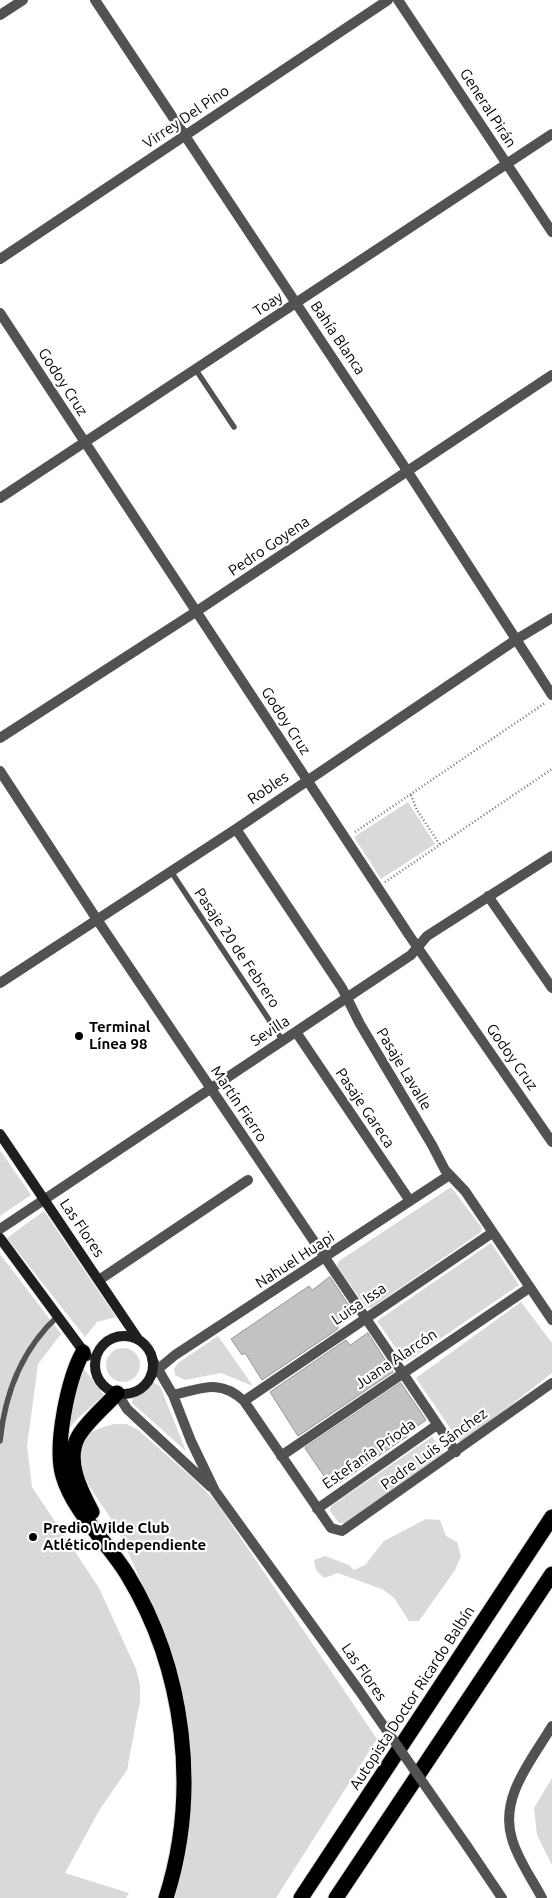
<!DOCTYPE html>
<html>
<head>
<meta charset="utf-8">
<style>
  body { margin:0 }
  canvas { display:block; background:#fff }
</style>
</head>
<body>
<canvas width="552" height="1898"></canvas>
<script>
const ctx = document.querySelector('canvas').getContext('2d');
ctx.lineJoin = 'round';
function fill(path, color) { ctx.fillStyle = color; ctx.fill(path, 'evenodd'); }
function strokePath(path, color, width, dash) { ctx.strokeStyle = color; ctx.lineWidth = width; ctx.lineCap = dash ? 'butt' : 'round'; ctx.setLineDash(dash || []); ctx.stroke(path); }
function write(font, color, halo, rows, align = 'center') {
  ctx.font = font + ' Ubuntu,sans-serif'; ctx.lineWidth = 4.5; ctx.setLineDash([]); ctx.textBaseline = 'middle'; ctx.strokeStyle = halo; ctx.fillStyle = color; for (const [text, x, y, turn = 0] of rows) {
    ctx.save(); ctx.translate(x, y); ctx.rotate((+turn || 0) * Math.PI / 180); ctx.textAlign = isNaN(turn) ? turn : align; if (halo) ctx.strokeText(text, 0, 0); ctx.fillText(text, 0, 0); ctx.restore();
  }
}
fill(new Path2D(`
  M 408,802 L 435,844 L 381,879 L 354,837 Z
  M 0,1150 L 31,1195 L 0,1216 Z
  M 451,1187 L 482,1228 L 481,1232 L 371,1308 L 366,1307 L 337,1266 L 339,1261 Z
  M 44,1211 L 116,1317 L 97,1322 L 85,1337 L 7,1238 Z
  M 491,1243 L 519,1285 L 406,1362 L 377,1321 Z
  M 0,1254 L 61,1334 L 38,1364 L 27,1446 L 32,1487 L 99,1588 L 136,1669 L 140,1685 L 140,1701 L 127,1770 L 100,1809 L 65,1873 L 129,1893 L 126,1898 L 0,1898 Z
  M 521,1302 L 552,1343 L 552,1373 L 461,1444 L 416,1378 Z
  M 218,1336 L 253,1386 L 221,1373 L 185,1380 L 175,1375 L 174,1369 L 178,1363 Z
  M106 1365a17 17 0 1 1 34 0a17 17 0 1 1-34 0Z
  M 84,1369 L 104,1395 L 77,1419 L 66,1432 L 78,1383 Z
  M 152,1382 L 160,1386 L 186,1451 L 132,1403 L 133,1396 Z
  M 115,1424 L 126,1424 L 137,1429 L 196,1481 L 217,1503 L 377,1739 L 276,1898 L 175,1898 C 199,1812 194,1721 166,1636 C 161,1620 151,1604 144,1588 C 135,1568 127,1548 117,1529 C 105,1505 78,1480 80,1452 C 81,1433 100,1427 115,1424 Z
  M 432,1437 L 443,1449 L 442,1454 L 345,1523 L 339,1523 L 330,1511 L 331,1506 Z
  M 426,1519 L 440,1520 L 446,1536 L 457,1542 L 461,1556 L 455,1570 L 419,1621 L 409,1621 L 394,1598 L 384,1590 L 338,1573 L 324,1578 L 316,1570 L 314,1560 L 325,1556 L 349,1565 L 354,1570 L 365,1565 L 384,1541 Z
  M 552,1778 L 552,1865 L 537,1835 L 534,1808 Z`), '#d9d9d9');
const building = new Path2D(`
  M 330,1277 L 354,1313 L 338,1324 L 338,1329 L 262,1380 L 245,1353 L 242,1355 L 231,1339 L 309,1286 L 312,1290 Z
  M 368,1333 L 393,1372 L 298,1436 L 270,1392 L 346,1340 L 350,1345 Z
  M 401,1383 L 426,1420 L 408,1433 L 409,1435 L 332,1488 L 305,1448 Z`);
fill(building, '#c2c2c2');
strokePath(building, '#969696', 1);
const highway = new Path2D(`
  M 83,1352 C 68,1379 54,1446 63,1476 C 73,1511 108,1543 127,1574 C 185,1669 200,1792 166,1898
  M 92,1512 C 81,1491 65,1461 78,1437 C 87,1421 105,1407 117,1393
  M 301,1898 L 552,1517
  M 336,1898 L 552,1574`);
strokePath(highway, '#dbdbdb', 17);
strokePath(new Path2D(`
  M 411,795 L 417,810 L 440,845
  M 355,832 L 545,703
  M 385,882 L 552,769`), '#747474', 2.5, [1, 2.5]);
strokePath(new Path2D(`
  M 196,370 L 234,427
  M 170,870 L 283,1041
  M 0,1441 C 5,1392 22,1349 58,1316`), '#525252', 5.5);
strokePath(new Path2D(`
  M 95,0 L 408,472 L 552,695
  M 398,0 L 552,232
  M 0,15 L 23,0
  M 0,259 L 388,0
  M 0,313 L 409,935 L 552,1142
  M 0,498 L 552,134
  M 0,738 L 197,611 L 552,375
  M 0,771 L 96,918 L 456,1452
  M 236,829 L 342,988 L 360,1024 L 432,1145 L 445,1170 L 465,1191 L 552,1320
  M 488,896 L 552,988
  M 0,983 L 236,829 L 517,639 L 552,618
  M 296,1032 L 410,1201
  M 0,1229 L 411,955 L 427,936 L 552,856
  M 99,1280 L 248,1180
  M 152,1359 L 173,1395 L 191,1441 L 215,1491 L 358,1689
  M 151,1375 L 175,1355 L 448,1176
  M 117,1393 L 127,1409 L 211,1487
  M 173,1395 C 201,1389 220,1378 244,1401 L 331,1528 L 342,1531 L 552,1383
  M 244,1401 L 492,1233
  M 281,1456 L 529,1288
  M 317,1509 L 437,1425
  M 467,1846 L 502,1898
  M 542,1898 C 532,1879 518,1860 512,1839 C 499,1797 532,1760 552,1726`), '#525252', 10);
strokePath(new Path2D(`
  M 0,1134 L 138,1339
  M 0,1238 L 87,1356
  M95 1365a29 29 0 1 1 58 0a29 29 0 1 1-58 0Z`), '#1f1f1f', 10);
strokePath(highway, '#000', 15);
strokePath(new Path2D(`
  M 358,1689 L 467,1846`), '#525252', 10);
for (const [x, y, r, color] of [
  [79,1036,5,"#000"],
  [33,1537,5,"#000"]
]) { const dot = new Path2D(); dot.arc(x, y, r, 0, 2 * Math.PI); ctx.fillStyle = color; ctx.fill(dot); strokePath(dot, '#fff', 2); }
write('15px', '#000', '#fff', [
  ["General Pirán",488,108,57],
  ["Virrey Del Pino",186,117,-34],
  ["Toay",268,304,-33],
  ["Bahía Blanca",338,338,56],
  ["Godoy Cruz",63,382,57],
  ["Pedro Goyena",269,546,-34],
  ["Godoy Cruz",286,721,57],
  ["Robles",268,788,-34],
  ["Pasaje 20 de Febrero",237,948,56],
  ["Sevilla",270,1031,-33],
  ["Godoy Cruz",512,1057,55],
  ["Pasaje Lavalle",404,1069,59],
  ["Martín Fierro",239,1104,56],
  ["Pasaje Gareca",365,1108,56],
  ["Las Flores",82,1228,56],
  ["Nahuel Huapi",295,1260,-33],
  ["Luisa Issa",359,1304,-34],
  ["Juana Alarcón",396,1359,-34],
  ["Padre Luis Sánchez",434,1449,-36],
  ["Estefanía Prioda",369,1454,-35],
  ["Las Flores",364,1672,55],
  ["Autopista Doctor Ricardo Balbín",412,1698,-57]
]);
write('bold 15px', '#000', '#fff', [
  ["Terminal",89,1027],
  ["Línea 98",89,1044],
  ["Predio Wilde Club",43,1528],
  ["Atlético Independiente",43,1545]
], 'left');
</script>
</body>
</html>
